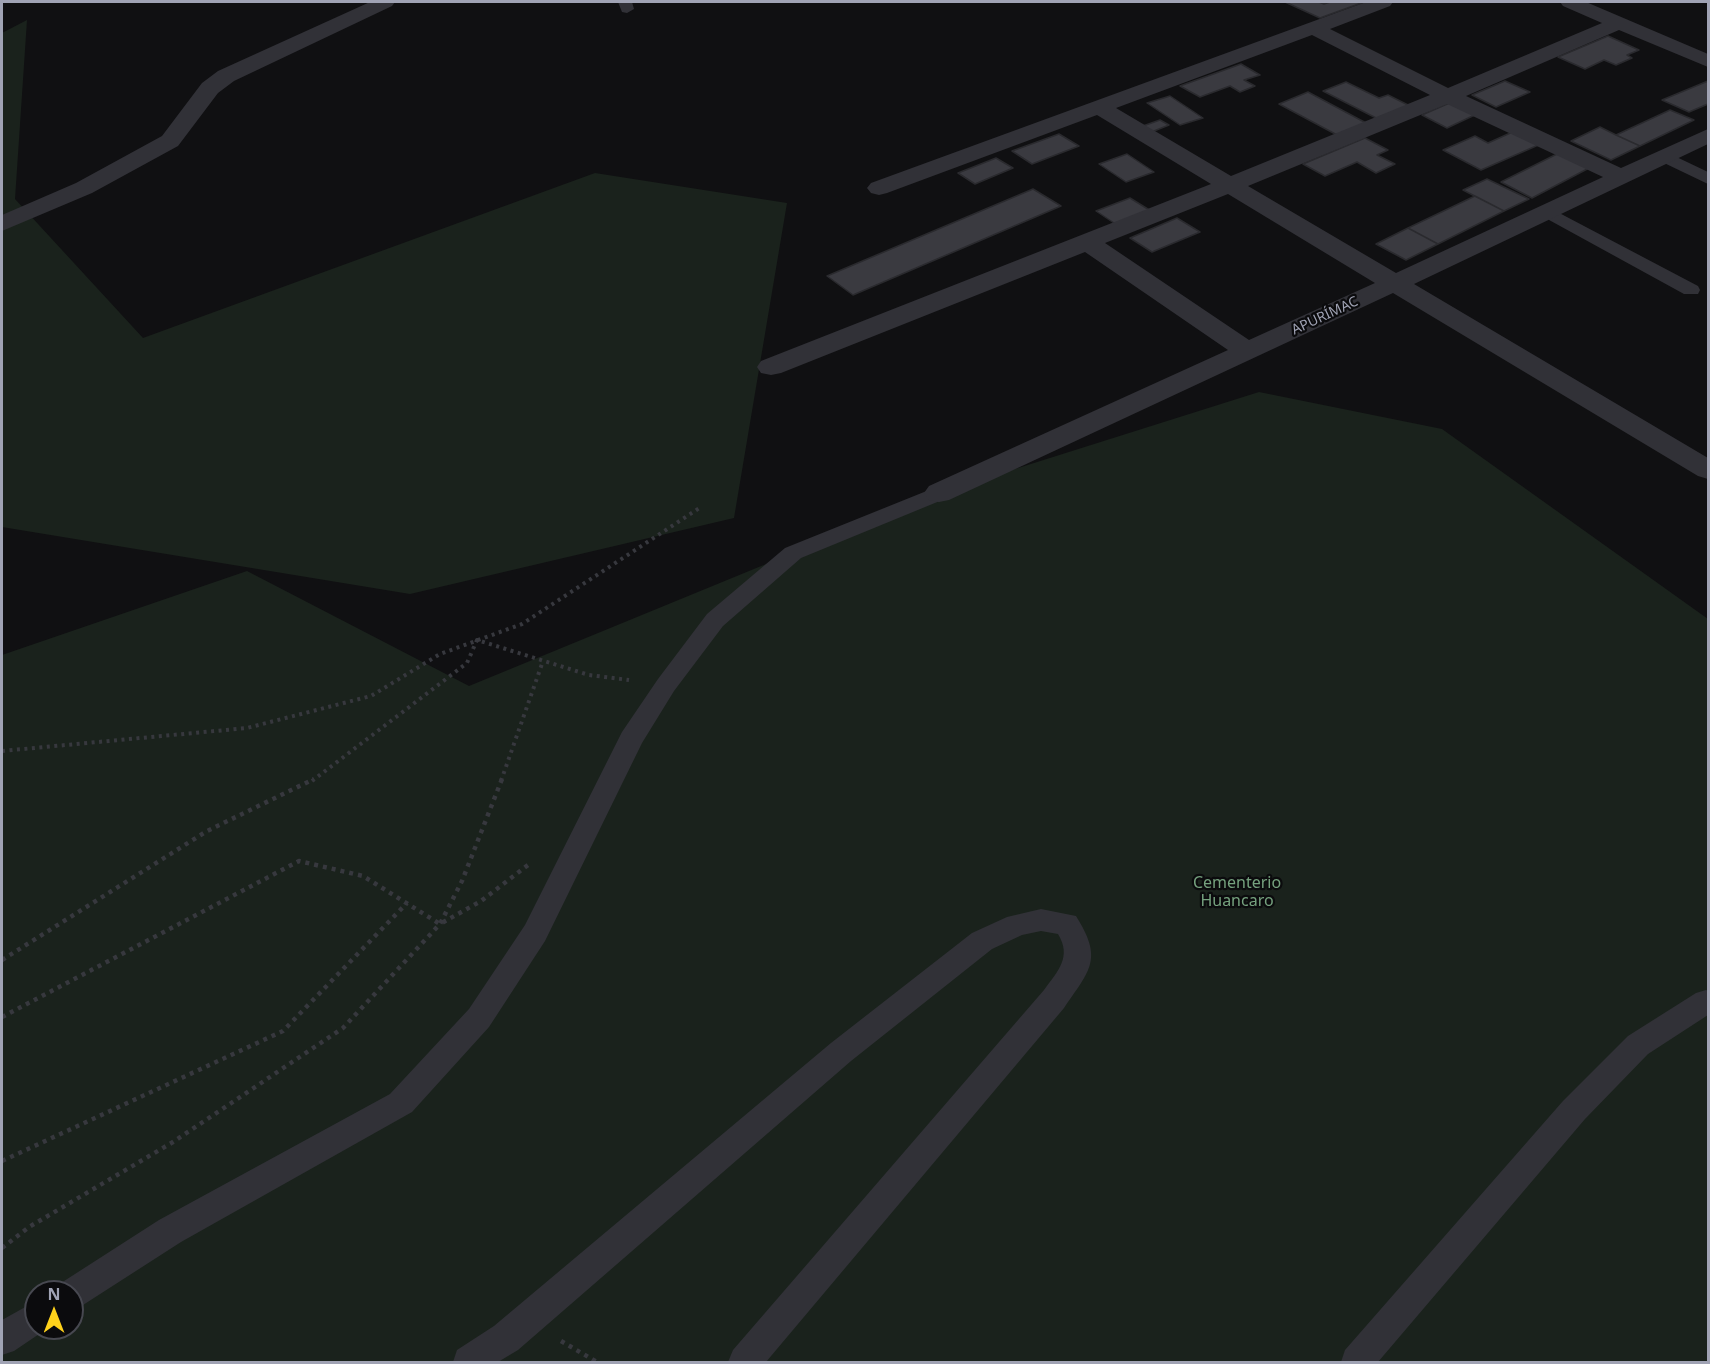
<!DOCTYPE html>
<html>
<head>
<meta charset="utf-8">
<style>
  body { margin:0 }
  #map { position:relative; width:1710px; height:1364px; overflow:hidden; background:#101012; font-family:"Noto Sans",sans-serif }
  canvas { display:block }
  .frame { position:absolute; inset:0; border:3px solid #a0a3b4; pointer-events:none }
  .north { position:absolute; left:24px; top:1280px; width:60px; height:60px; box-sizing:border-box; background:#0b0b0d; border:2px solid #474850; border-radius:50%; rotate:0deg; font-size:16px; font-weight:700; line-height:24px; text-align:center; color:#a0a3b4 }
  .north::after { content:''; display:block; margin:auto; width:21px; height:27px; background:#ffd21b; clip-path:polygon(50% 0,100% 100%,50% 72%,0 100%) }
</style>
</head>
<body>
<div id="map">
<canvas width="1710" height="1364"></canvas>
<div class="frame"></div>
<div class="north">N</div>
</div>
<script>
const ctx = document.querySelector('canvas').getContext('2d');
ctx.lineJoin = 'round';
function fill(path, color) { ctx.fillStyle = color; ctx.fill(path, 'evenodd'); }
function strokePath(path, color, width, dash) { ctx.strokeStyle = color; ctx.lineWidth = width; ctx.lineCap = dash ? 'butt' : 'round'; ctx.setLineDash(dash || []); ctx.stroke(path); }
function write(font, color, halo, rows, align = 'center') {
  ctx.font = font + ' "Noto Sans",sans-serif'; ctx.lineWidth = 4.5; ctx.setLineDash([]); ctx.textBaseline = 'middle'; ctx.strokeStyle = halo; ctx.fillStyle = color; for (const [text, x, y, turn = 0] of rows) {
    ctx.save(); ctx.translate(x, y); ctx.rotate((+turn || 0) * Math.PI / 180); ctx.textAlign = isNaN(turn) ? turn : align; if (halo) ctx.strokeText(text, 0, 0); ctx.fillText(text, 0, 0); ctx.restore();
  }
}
fill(new Path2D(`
  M 27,20 L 15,199 L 143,338 L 595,173 L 787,203 L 734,518 L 410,594 L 2,527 L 2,33 Z
  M 1259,392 L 1442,429 L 1708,619 L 1708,1362 L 2,1362 L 2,655 L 247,571 L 469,686 L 939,493 ZM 36,1292 L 72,1292 L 72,1328 L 36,1328 Z`), '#1a221c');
const building = new Path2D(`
  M 1285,2 L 1319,2 L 1324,4 L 1330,2 L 1364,2 L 1320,18 Z
  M 1608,36 L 1639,50 L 1627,55 L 1632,58 L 1616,65 L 1604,60 L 1585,69 L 1558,57 Z
  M 1241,64 L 1260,75 L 1244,80 L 1255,86 L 1240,92 L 1230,86 L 1200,97 L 1180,86 Z
  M 1505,81 L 1530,92 L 1496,107 L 1472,95 Z
  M 1708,81 L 1708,104 L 1689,112 L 1662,100 Z
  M 1346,82 L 1379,98 L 1388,95 L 1410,106 L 1378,119 L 1323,91 Z
  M 1308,92 L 1368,124 L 1339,136 L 1279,104 Z
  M 1170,96 L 1203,118 L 1180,125 L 1147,103 Z
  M 1454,101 L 1479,113 L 1447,128 L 1422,115 Z
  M 1670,110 L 1694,120 L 1640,146 L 1616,135 Z
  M 1160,120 L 1169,125 L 1149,133 L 1140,127 Z
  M 1600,127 L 1616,135 L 1640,146 L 1611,160 L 1571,141 Z
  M 1517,130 L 1543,143 L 1481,170 L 1443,150 L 1475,136 L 1488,143 Z
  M 1059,134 L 1079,146 L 1032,164 L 1012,151 Z
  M 1365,138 L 1388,150 L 1377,155 L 1395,164 L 1376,173 L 1357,162 L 1325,176 L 1303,164 Z
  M 1559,153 L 1591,167 L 1532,198 L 1501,182 Z
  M 1127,154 L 1154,172 L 1126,182 L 1099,164 Z
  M 996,158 L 1013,168 L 975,184 L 958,173 Z
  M 1487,179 L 1529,199 L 1504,211 L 1463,190 Z
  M 1033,189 L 1061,206 L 853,295 L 827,276 Z
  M 1475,196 L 1504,211 L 1438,244 L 1408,228 Z
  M 1130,198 L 1151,211 L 1117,225 L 1096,211 Z
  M 1177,218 L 1200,232 L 1152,252 L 1130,238 Z
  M 1408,228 L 1438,244 L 1406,260 L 1376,244 Z`);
fill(building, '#3a3a40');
strokePath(building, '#2a2a2e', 1.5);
strokePath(new Path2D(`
  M 2,751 L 247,728 L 371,696 L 440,654 L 522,624 L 701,507
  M 312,781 L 467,663 L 477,640 L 589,675 L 629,680
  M 501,781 L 543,661`), '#37383e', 4, [3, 4.5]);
strokePath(new Path2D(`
  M 2,960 L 207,831 L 314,779
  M 2,1017 L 299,861 L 363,876 L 440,924 L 481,901 L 528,865
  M 2,1161 L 283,1031 L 407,903
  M 2,1248 L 29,1227 L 173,1142 L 343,1028 L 440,924 L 462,881 L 502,779
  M 561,1341 L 597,1362`), '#37383e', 4.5, [4, 5]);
fill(new Path2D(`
  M 618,2 L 632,2 L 634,9 L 627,13 L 622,12 Z
  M 1666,152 L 1708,172 L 1708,184 L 1660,161 L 1658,157 Z
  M 1546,206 L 1698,286 L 1700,290 L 1698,294 L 1684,294 L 1540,215 L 1537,211 L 1540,207 Z
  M 939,486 L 947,488 L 950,493 L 947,498 L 801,558 L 723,626 L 674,691 L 642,743 L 545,941 L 489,1027 L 412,1112 L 181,1242 L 83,1305 L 72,1310 L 72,1292 L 57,1292 L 61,1283 L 159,1220 L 390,1094 L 469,1009 L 525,925 L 622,732 L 658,679 L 707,614 L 785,548 Z
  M 1041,909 L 1076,916 C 1103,959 1091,969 1064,1008 L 766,1362 L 728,1362 L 733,1350 L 1044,990 C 1058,971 1072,957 1058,934 L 1041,931 L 1022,935 L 992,949 L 851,1061 L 518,1350 L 498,1362 L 453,1362 L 457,1350 L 494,1326 L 831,1043 L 972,933 L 1007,917 Z
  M 1706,990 L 1708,991 L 1708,1015 L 1648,1054 L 1585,1119 L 1378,1362 L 1341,1362 L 1345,1350 L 1563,1101 L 1628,1036 L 1696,993 Z
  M 36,1301 L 36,1328 L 48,1328 L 14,1351 L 2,1355 L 2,1320 Z`), '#313137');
fill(new Path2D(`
  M 370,2 L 395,2 L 392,6 L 234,81 L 218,93 L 178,146 L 92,193 L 2,231 L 2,215 L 76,183 L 162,136 L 202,83 L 218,71 Z
  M 1366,2 L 1393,2 L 1390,6 L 1330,29 L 1448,88 L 1602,23 L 1563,6 L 1560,2 L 1586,2 L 1708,54 L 1708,67 L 1619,30 L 1466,96 L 1621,168 L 1708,129 L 1708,144 L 1414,284 L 1708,458 L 1708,479 L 1698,476 L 1393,293 L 949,500 L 939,502 L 929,500 L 924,493 L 929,486 L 1228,350 L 1085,252 L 781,373 L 771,375 L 761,373 L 757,367 L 761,361 L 1211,184 L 1097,115 L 887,193 L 879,195 L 871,193 L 867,188 L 871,183 ZM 1312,35 L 1430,95 L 1231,176 L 1116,108 ZM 1447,104 L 1603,177 L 1396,273 L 1248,186 ZM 1228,194 L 1375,283 L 1249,340 L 1105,243 Z`), '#313137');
write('14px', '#a0a3b4', '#0b0b0d', [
  ["APURÍMAC",1325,316,-25]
]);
write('16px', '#75a17e', '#0b0b0d', [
  ["Cementerio",1237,883],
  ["Huancaro",1237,901]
]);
</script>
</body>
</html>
